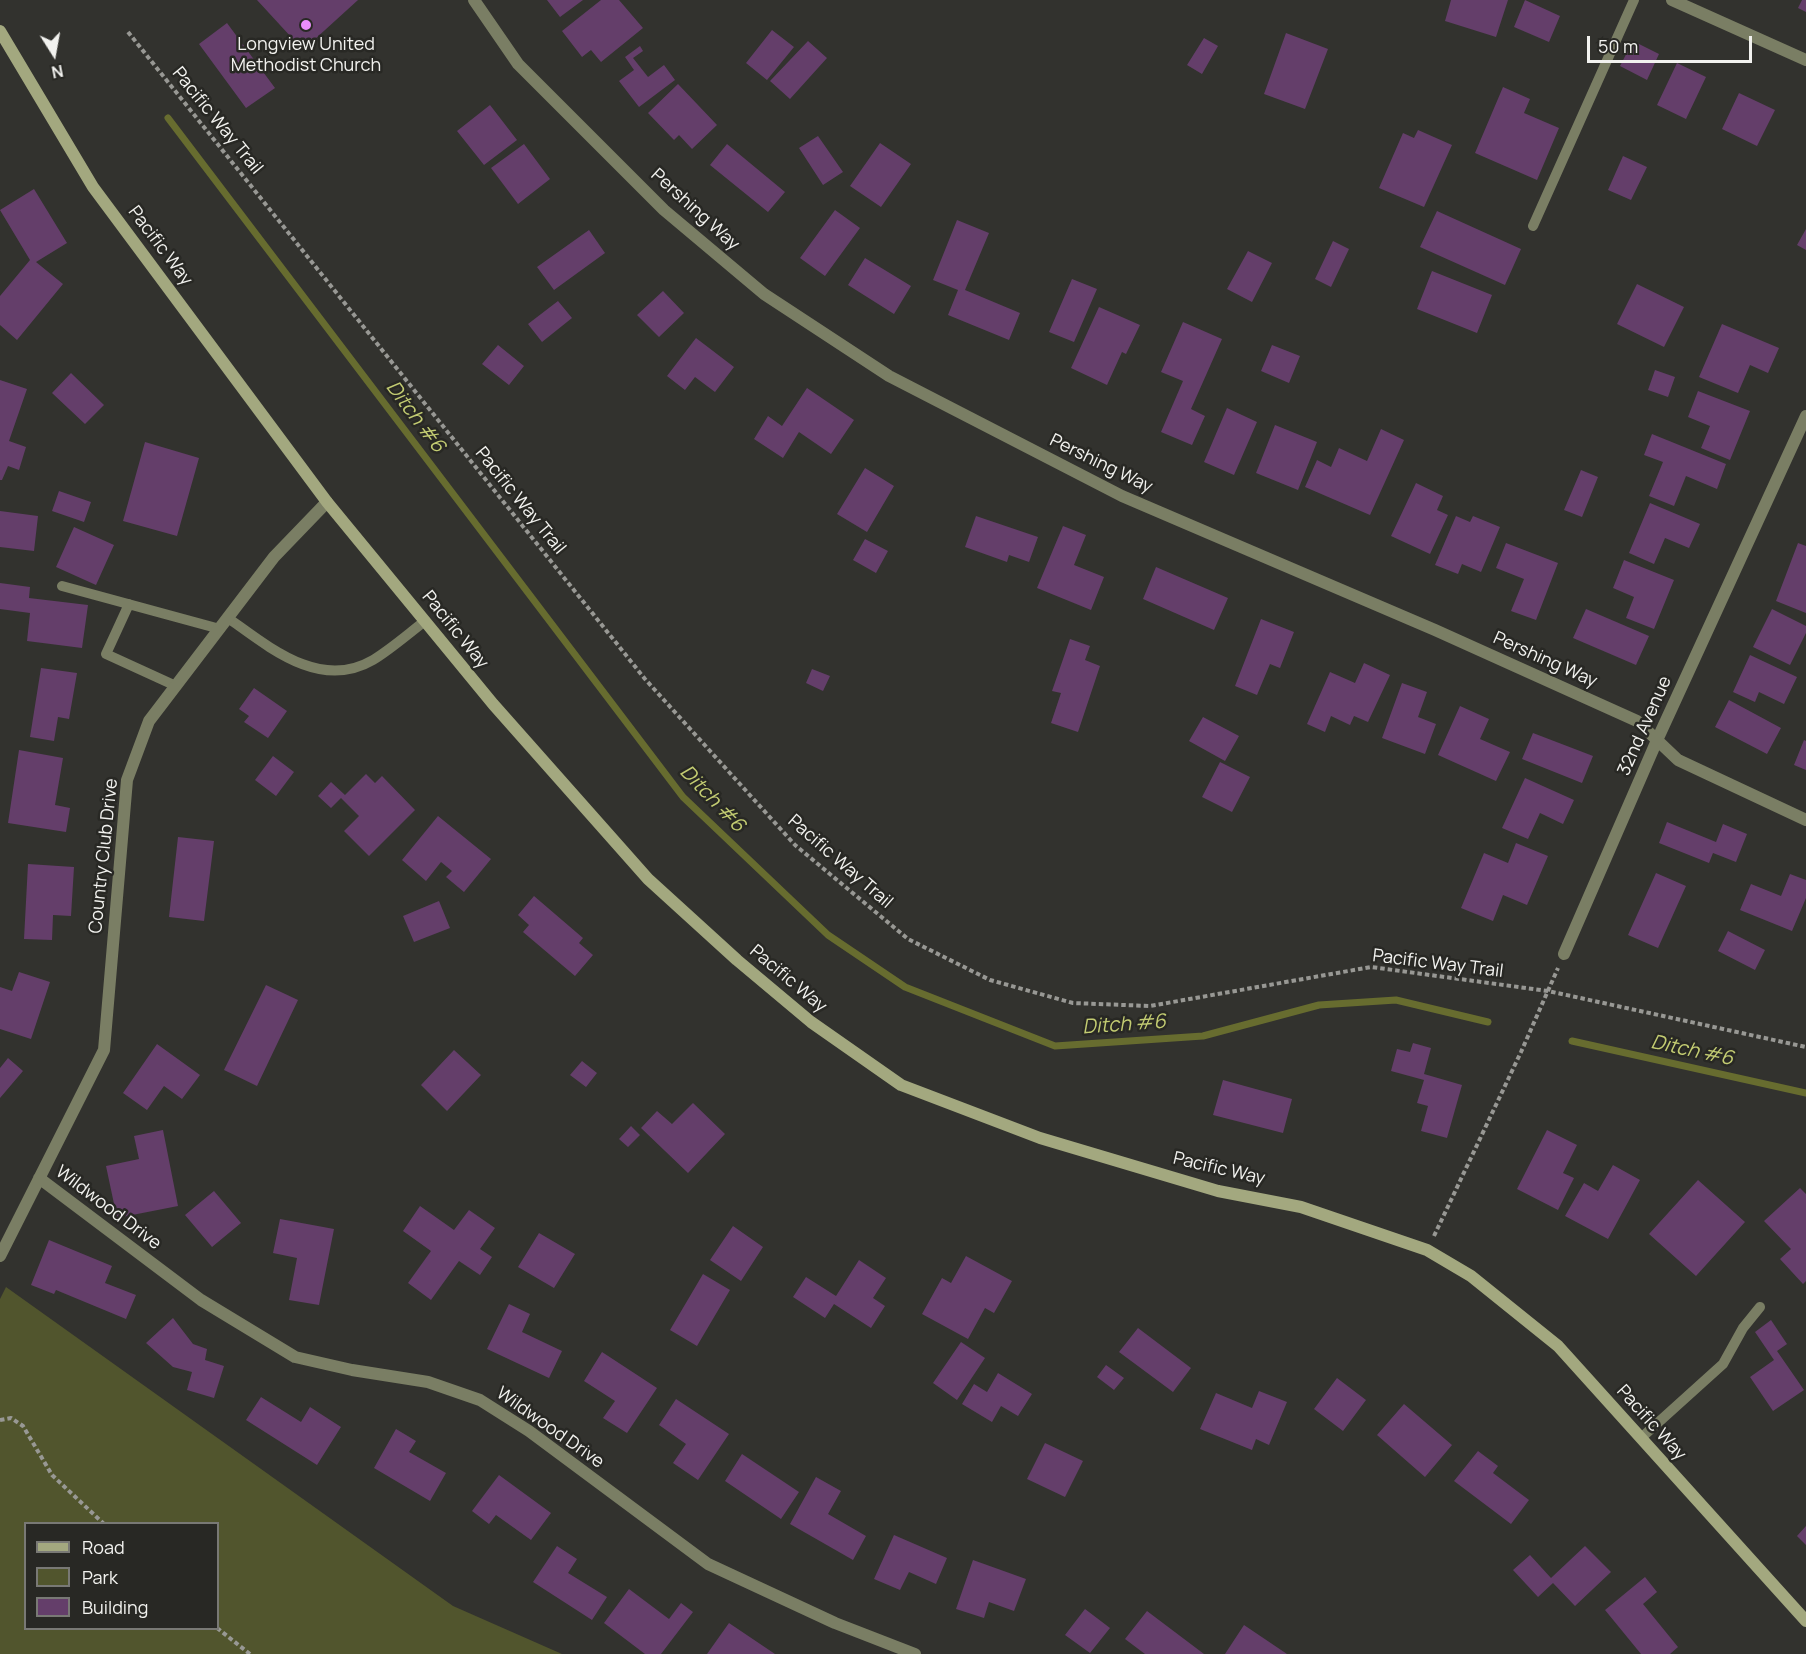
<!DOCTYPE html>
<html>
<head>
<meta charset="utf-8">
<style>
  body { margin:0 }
  #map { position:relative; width:1806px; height:1654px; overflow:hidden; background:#32322e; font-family:Manrope,sans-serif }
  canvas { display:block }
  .legend { position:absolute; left:24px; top:1522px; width:195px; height:108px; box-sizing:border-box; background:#282824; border:2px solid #797975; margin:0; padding:8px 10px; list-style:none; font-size:18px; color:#f2f2ef }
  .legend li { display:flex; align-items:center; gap:12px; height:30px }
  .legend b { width:30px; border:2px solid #797975 }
  .north { position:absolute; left:24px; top:24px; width:60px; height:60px; -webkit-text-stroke:4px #282824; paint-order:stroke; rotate:169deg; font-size:16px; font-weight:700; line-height:24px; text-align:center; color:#f2f2ef }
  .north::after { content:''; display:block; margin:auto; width:21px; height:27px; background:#f2f2ef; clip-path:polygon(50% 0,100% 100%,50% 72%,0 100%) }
  .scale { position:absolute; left:1587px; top:36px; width:165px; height:27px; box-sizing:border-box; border:3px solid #f2f2ef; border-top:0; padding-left:8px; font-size:18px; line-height:21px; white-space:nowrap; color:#f2f2ef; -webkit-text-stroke:4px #282824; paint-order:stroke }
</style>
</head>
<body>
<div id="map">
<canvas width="1806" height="1654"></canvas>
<ul class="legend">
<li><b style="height:8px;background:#a3a87f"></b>Road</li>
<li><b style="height:16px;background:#51552d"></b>Park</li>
<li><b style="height:16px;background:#643e6a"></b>Building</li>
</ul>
<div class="north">N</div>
<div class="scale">50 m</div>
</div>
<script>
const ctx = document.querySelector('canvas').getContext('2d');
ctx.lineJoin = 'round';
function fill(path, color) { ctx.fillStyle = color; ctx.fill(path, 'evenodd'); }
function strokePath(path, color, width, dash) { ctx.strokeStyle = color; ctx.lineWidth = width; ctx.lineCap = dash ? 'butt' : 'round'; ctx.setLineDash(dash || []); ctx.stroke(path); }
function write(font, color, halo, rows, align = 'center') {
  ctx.font = font + ' Manrope,sans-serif'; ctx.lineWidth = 5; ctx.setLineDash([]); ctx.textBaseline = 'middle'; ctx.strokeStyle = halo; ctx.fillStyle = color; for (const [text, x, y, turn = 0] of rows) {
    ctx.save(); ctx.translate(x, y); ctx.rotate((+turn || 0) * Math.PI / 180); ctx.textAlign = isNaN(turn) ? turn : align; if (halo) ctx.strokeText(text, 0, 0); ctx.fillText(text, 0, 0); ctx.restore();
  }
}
fill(new Path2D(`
  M 6,1287 L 453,1606 L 562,1654 L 0,1654 L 0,1299 ZM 26,1524 L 218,1524 L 218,1628 L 26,1628 Z`), '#51552d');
strokePath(new Path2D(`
  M 168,118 L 683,797 L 828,935 L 905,987 L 1055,1046 L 1203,1036 L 1319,1005 L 1396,1000 L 1488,1022
  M 1572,1041 L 1806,1093`), '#676c2f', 7);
fill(new Path2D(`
  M 257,0 L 358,0 L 303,50 Z
  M 547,0 L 583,0 L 560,17 Z
  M 601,0 L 619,0 L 643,28 L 601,62 L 591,50 L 582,57 L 562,31 Z
  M 1451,0 L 1508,0 L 1496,37 L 1445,21 Z
  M 1525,0 L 1560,16 L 1549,42 L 1514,27 Z
  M 1802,0 L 1806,0 L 1806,12 L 1798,8 Z
  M 227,23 L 275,88 L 246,108 L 199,44 Z
  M 772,30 L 794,47 L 767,80 L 746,63 Z
  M 1286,33 L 1328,49 L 1305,109 L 1264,94 Z
  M 1204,38 L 1218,46 L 1202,74 L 1187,65 Z
  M 808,41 L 827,58 L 790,99 L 770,81 Z
  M 1633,41 L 1659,54 L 1647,80 L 1620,66 Z
  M 640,46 L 643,51 L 633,58 L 648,77 L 664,65 L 675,80 L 639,107 L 619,81 L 634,70 L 625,57 Z
  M 1677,63 L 1706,77 L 1686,119 L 1657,105 Z
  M 678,84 L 717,125 L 692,149 L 679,135 L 674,140 L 648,113 Z
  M 1503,87 L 1530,99 L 1524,113 L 1559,128 L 1537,180 L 1475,153 Z
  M 1739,93 L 1775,110 L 1757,146 L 1722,129 Z
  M 490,105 L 517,140 L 484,165 L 457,131 Z
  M 1418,130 L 1452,145 L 1424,207 L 1379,188 L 1403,133 L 1414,138 Z
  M 818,136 L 843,172 L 823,185 L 799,148 Z
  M 880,143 L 911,164 L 881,207 L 850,186 Z
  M 524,144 L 550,179 L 518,204 L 491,168 Z
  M 727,144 L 785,192 L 768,212 L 710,165 Z
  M 1623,156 L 1647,167 L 1631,200 L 1608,190 Z
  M 34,189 L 67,243 L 36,262 L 63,284 L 17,340 L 0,325 L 0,296 L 30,260 L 0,210 Z
  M 835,210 L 860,228 L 825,276 L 800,258 Z
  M 1437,211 L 1521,249 L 1505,285 L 1420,247 Z
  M 957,220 L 989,233 L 965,290 L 1020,313 L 1009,340 L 948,315 L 958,290 L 933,280 Z
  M 1806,229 L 1806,250 L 1797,245 Z
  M 589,230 L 605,253 L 554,290 L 537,267 Z
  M 1333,241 L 1349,249 L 1331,287 L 1315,279 Z
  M 1248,251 L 1272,263 L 1252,302 L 1227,289 Z
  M 865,258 L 911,286 L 894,314 L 848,285 Z
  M 1432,271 L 1492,295 L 1477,333 L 1417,309 Z
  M 1072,279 L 1097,289 L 1074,342 L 1049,332 Z
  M 1637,284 L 1684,307 L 1664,347 L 1617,324 Z
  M 663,291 L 684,313 L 659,337 L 637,315 Z
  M 558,301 L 572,318 L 542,342 L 528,324 Z
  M 1099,307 L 1140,325 L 1126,354 L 1122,352 L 1107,385 L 1071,368 Z
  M 1183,322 L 1222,339 L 1191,409 L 1205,416 L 1192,445 L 1161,432 L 1183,381 L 1161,372 Z
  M 1722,324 L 1779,348 L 1768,373 L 1750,365 L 1738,393 L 1699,377 Z
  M 696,338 L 734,367 L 715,392 L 695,377 L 685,390 L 667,376 Z
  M 498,345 L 524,366 L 509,385 L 482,364 Z
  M 1272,345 L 1300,356 L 1289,383 L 1261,371 Z
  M 1655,370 L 1675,377 L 1668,397 L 1648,390 Z
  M 71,373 L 104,405 L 85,424 L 52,393 Z
  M 0,380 L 27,389 L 9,441 L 26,447 L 19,470 L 8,466 L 2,480 L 0,480 Z
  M 807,388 L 854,420 L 831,454 L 799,432 L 783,458 L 754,439 L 768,416 L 782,426 Z
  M 1698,391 L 1750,411 L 1730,460 L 1701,448 L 1710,426 L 1688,417 Z
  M 1227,408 L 1257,422 L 1234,475 L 1204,462 Z
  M 1275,425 L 1317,442 L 1298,490 L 1256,473 Z
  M 1381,429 L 1404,440 L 1370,515 L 1305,487 L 1317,460 L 1331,467 L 1339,448 L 1367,461 Z
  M 1652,434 L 1726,464 L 1717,489 L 1686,476 L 1674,506 L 1649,496 L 1663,462 L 1644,455 Z
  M 145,442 L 199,458 L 177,536 L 123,521 Z
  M 865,468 L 894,486 L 867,532 L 837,514 Z
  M 1581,470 L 1598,477 L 1582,517 L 1564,510 Z
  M 1416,483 L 1443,496 L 1437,510 L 1448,515 L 1430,554 L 1391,536 Z
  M 59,491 L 91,502 L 84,522 L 52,511 Z
  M 1650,503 L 1700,524 L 1689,548 L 1665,538 L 1654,564 L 1629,553 Z
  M 0,511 L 38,516 L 34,551 L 0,547 Z
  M 976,516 L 1038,537 L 1029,562 L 1009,555 L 1007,562 L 965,547 Z
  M 1456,516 L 1470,522 L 1473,516 L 1500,527 L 1481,572 L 1462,564 L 1458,574 L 1435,565 Z
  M 1063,526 L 1086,535 L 1074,565 L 1104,577 L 1091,610 L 1037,588 Z
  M 74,527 L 114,545 L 96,585 L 56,567 Z
  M 865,539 L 888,551 L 876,573 L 853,560 Z
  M 1506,543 L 1558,563 L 1536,620 L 1511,611 L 1524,579 L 1496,568 Z
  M 1798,543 L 1806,546 L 1806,613 L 1776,601 Z
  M 1624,560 L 1674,580 L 1654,629 L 1626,618 L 1634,597 L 1613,588 Z
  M 1156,567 L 1228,598 L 1214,630 L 1143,599 Z
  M 0,583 L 30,587 L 29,598 L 88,605 L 82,648 L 27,641 L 30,613 L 0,609 Z
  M 1586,609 L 1649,636 L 1636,665 L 1573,638 Z
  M 1772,609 L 1806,626 L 1806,633 L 1790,665 L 1753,647 Z
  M 1261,619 L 1294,632 L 1280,668 L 1270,664 L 1257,695 L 1235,686 Z
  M 1070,639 L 1090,646 L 1085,660 L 1100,666 L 1078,732 L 1051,723 L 1061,693 L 1052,691 Z
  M 1750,655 L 1797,677 L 1784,704 L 1759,692 L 1755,702 L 1733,692 Z
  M 1364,663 L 1390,675 L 1368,722 L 1354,716 L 1350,725 L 1331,716 L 1325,732 L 1307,724 L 1330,672 L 1355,683 Z
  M 41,668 L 77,673 L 69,719 L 58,717 L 54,741 L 30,737 Z
  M 812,669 L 830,676 L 823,691 L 806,683 Z
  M 1402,683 L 1427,692 L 1418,717 L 1436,724 L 1425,754 L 1382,738 Z
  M 254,688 L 287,711 L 268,738 L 244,722 L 249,716 L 239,709 Z
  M 1729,700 L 1781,728 L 1767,754 L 1715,727 Z
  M 1460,706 L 1489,719 L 1480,739 L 1510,752 L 1496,781 L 1438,755 Z
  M 1203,717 L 1239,736 L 1225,761 L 1189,741 Z
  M 1533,733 L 1593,756 L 1582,783 L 1522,759 Z
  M 1804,740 L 1806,741 L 1806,770 L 1794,765 Z
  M 19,750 L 63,758 L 55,805 L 70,808 L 66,832 L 8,823 Z
  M 273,756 L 294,772 L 276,796 L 255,780 Z
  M 1220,762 L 1250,777 L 1232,812 L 1202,797 Z
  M 366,774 L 375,783 L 382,776 L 415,810 L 369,856 L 344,831 L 359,816 L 341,798 L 331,808 L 318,796 L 331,782 L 345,795 Z
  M 1525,778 L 1574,800 L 1563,824 L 1540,813 L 1528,839 L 1502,828 Z
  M 438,816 L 491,859 L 464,892 L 446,877 L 452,871 L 441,862 L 426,881 L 402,860 Z
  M 1667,822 L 1716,842 L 1723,824 L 1747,834 L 1736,862 L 1713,853 L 1709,863 L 1659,843 Z
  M 178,837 L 214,841 L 204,921 L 169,917 Z
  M 1516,843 L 1548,856 L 1527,905 L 1503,895 L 1493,921 L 1461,908 L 1484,853 L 1508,863 Z
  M 28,864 L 74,867 L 71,916 L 53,915 L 52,940 L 24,939 Z
  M 1656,873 L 1686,886 L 1658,948 L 1628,935 Z
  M 1790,874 L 1806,880 L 1806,898 L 1792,931 L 1740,910 L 1751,884 L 1781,896 Z
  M 534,896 L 583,938 L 579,943 L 593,955 L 575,976 L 523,932 L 529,925 L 518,915 Z
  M 439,901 L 450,928 L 414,942 L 403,916 Z
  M 1728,931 L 1765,950 L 1755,970 L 1718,951 Z
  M 19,972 L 50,982 L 31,1039 L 0,1029 L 0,987 L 12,991 Z
  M 266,985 L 298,1000 L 257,1086 L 224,1070 Z
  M 1413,1043 L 1431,1048 L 1424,1074 L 1462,1085 L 1447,1138 L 1421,1131 L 1428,1106 L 1417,1103 L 1424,1080 L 1391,1071 L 1397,1049 L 1410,1052 Z
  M 157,1044 L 200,1075 L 182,1099 L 164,1086 L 147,1110 L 123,1093 Z
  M 454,1050 L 481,1075 L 447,1111 L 421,1085 Z
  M 8,1058 L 23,1071 L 0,1098 L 0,1068 Z
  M 582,1061 L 597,1073 L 586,1087 L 570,1075 Z
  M 1223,1080 L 1292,1099 L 1283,1133 L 1213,1115 Z
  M 693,1103 L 725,1134 L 688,1173 L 641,1128 L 657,1111 L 672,1124 Z
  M 631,1126 L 640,1135 L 628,1147 L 619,1139 Z
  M 163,1130 L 178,1206 L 117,1218 L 106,1166 L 139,1159 L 134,1136 Z
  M 1547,1130 L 1577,1145 L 1563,1173 L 1574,1178 L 1558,1210 L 1517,1189 Z
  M 1613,1165 L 1640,1180 L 1608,1239 L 1565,1216 L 1584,1183 L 1598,1191 Z
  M 1698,1180 L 1745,1222 L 1696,1276 L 1649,1234 Z
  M 1800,1188 L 1806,1194 L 1806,1281 L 1803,1284 L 1780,1259 L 1791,1249 L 1764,1221 Z
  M 214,1191 L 241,1223 L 212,1247 L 185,1215 Z
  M 420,1206 L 454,1230 L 469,1210 L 495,1228 L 480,1249 L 492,1257 L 480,1275 L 459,1261 L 431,1300 L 408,1283 L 431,1251 L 403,1231 Z
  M 280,1219 L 334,1229 L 319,1305 L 289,1300 L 297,1258 L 273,1253 Z
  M 733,1226 L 763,1247 L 741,1281 L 710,1260 Z
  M 539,1233 L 575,1254 L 554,1288 L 518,1267 Z
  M 49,1240 L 112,1266 L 105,1283 L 136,1295 L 126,1319 L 56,1290 L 54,1294 L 31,1285 Z
  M 966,1256 L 1012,1281 L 994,1313 L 985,1308 L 968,1339 L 922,1314 L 942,1278 L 951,1283 Z
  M 859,1260 L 886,1278 L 873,1298 L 885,1306 L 871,1328 L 834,1304 L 825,1318 L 793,1297 L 806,1277 L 836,1296 Z
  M 703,1274 L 730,1290 L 697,1346 L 670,1330 Z
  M 509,1304 L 530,1314 L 522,1332 L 562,1351 L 549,1378 L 487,1349 Z
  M 173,1318 L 193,1344 L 207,1349 L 205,1360 L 224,1366 L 214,1398 L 187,1390 L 192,1372 L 173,1367 L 146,1343 Z
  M 1771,1320 L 1787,1344 L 1777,1351 L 1804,1390 L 1773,1411 L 1750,1377 L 1774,1360 L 1755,1332 Z
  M 1138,1328 L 1191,1368 L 1173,1392 L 1119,1352 Z
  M 961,1342 L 985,1358 L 957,1400 L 933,1383 Z
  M 602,1352 L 657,1388 L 627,1433 L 603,1418 L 615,1401 L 584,1381 Z
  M 1106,1365 L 1124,1378 L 1114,1390 L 1097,1377 Z
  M 998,1373 L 1032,1394 L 1018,1416 L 1001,1406 L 992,1422 L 962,1404 L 974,1384 L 987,1392 Z
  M 1337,1378 L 1366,1400 L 1343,1431 L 1314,1409 Z
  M 1259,1391 L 1287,1402 L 1269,1445 L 1256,1439 L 1252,1450 L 1200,1429 L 1216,1393 L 1252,1408 Z
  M 261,1397 L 301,1422 L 310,1407 L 341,1427 L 317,1465 L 246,1420 Z
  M 676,1399 L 729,1434 L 698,1480 L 673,1463 L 686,1444 L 659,1425 Z
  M 1404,1404 L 1452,1445 L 1425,1477 L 1377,1435 Z
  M 396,1429 L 416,1441 L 409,1452 L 446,1473 L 430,1501 L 374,1468 Z
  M 1045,1443 L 1083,1461 L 1065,1497 L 1027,1479 Z
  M 1478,1451 L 1498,1466 L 1493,1473 L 1529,1500 L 1511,1524 L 1454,1481 Z
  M 742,1454 L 799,1492 L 781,1519 L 725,1481 Z
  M 499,1475 L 551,1513 L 531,1540 L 496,1515 L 489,1524 L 472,1511 Z
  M 816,1477 L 841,1491 L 828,1514 L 866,1536 L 853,1560 L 790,1524 Z
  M 1806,1526 L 1806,1545 L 1797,1536 Z
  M 894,1535 L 947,1558 L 936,1584 L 909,1572 L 900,1590 L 874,1579 Z
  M 557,1546 L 577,1559 L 568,1573 L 607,1597 L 592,1620 L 533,1582 Z
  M 1585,1546 L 1611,1572 L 1575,1606 L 1553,1583 L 1538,1597 L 1513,1570 L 1530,1555 L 1551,1578 Z
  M 973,1560 L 1026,1579 L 1014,1611 L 989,1602 L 984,1618 L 956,1609 Z
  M 1645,1577 L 1657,1592 L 1643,1604 L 1678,1647 L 1670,1654 L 1641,1654 L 1605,1610 Z
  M 629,1589 L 669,1619 L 681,1603 L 693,1612 L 661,1654 L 645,1654 L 604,1623 Z
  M 1085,1609 L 1110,1628 L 1090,1653 L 1065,1635 Z
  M 1147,1611 L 1204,1654 L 1145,1654 L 1125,1639 Z
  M 729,1623 L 775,1654 L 707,1654 Z
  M 1244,1625 L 1287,1654 L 1225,1654 Z`), '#643e6a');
strokePath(new Path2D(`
  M 128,32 L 645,679 L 795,845 L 908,939 L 990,980 L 1073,1003 L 1150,1006 L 1371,967 L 1548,991 L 1806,1047
  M 1434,1236 L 1521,1052 L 1558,968
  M 0,1420 L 11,1418 L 23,1426 L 52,1475 L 104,1524
  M 217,1628 L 250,1654`), '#989894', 4, [4.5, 3]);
strokePath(new Path2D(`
  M 1533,226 L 1634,0
  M 62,586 L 220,629
  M 129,604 L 106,654 L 176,686
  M 228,618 C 269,647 320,691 373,660 C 391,649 408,634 425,621
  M 1641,1438 L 1723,1364 L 1743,1328 L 1760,1307`), '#7a7e64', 10);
strokePath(new Path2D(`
  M 474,0 L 518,64 L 664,210 L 764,294 L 889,376 L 1122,496 L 1435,630 L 1637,721 L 1678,760 L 1806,820
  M 1672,0 L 1806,60
  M 1564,954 L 1658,738 L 1806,416
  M 39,1178 L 201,1300 L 295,1357 L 352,1370 L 428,1382 L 480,1400 L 529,1431 L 708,1564 L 835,1623 L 915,1654
  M 0,1256 L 104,1050 L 127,780 L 149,721 L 274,557 L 327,502`), '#7a7e64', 12);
strokePath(new Path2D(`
  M 0,31 L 93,187 L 327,502 L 493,704 L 648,879 L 737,960 L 811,1022 L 901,1085 L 1040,1138 L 1218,1191 L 1301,1207 L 1427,1250 L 1471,1276 L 1558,1346 L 1806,1621`), '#a3a87f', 12);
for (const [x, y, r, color] of [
  [306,25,6,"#eb8dfc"]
]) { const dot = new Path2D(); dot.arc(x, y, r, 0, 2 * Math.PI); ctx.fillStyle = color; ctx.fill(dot); strokePath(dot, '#282824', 2); }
write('18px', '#f2f2ef', '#282824', [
  ["Longview United",306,45],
  ["Methodist Church",306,66]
]);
write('18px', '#f2f2ef', '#282824', [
  ["Pacific Way Trail",217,121,51],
  ["Pershing Way",695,210,42],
  ["Pacific Way",160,246,53],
  ["Pershing Way",1101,464,26],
  ["Pacific Way Trail",520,501,51],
  ["Pacific Way",455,630,51],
  ["Pershing Way",1545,660,24],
  ["32nd Avenue",1645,726,-66],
  ["Country Club Drive",104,856,-84],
  ["Pacific Way Trail",840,862,41],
  ["Pacific Way Trail",1438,964,7],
  ["Pacific Way",788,979,40],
  ["Pacific Way",1219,1169,13],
  ["Wildwood Drive",108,1208,37],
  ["Pacific Way",1651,1423,48],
  ["Wildwood Drive",550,1428,35]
]);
write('italic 20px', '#c3cc72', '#282824', [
  ["Ditch #6",415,417,53],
  ["Ditch #6",712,799,46],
  ["Ditch #6",1124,1025,-4],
  ["Ditch #6",1692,1051,12]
]);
</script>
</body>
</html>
